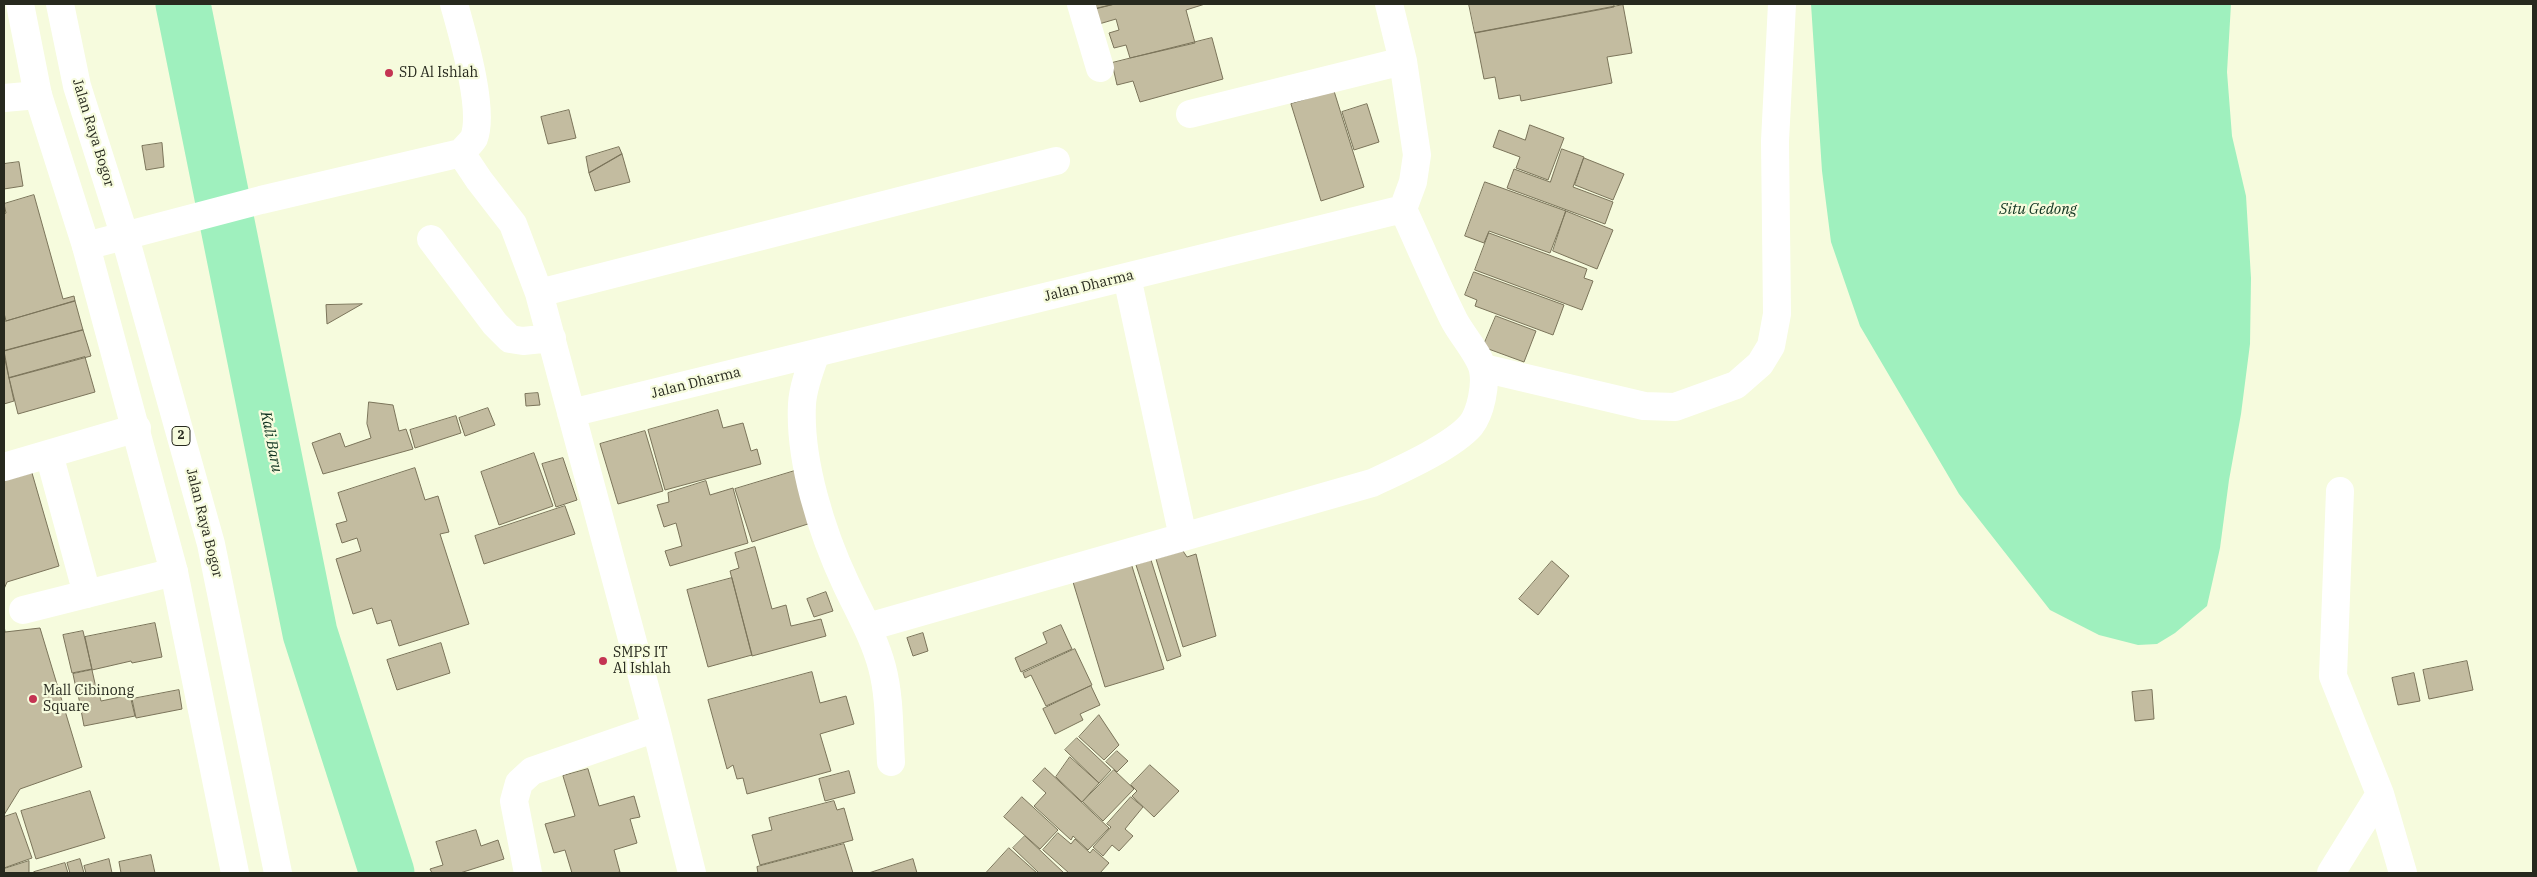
<!DOCTYPE html>
<html>
<head>
<meta charset="utf-8">
<style>
  body { margin:0 }
  #map { position:relative; width:2537px; height:877px; overflow:hidden; background:#f6fbdd; font-family:"IBM Plex Serif",serif }
  canvas { display:block }
  .frame { position:absolute; inset:0; border:5px solid #27291e; pointer-events:none }
</style>
</head>
<body>
<div id="map">
<canvas width="2537" height="877"></canvas>
<div class="frame"></div>
</div>
<script>
const ctx = document.querySelector('canvas').getContext('2d');
ctx.lineJoin = 'round';
function fill(path, color) { ctx.fillStyle = color; ctx.fill(path, 'evenodd'); }
function strokePath(path, color, width, dash) { ctx.strokeStyle = color; ctx.lineWidth = width; ctx.lineCap = dash ? 'butt' : 'round'; ctx.setLineDash(dash || []); ctx.stroke(path); }
function write(font, color, halo, rows, align = 'center') {
  ctx.font = font + ' "IBM Plex Serif",serif'; ctx.lineWidth = 4.5; ctx.setLineDash([]); ctx.textBaseline = 'middle'; ctx.strokeStyle = halo; ctx.fillStyle = color; for (const [text, x, y, turn = 0] of rows) {
    ctx.save(); ctx.translate(x, y); ctx.rotate((+turn || 0) * Math.PI / 180); ctx.textAlign = isNaN(turn) ? turn : align; if (halo) ctx.strokeText(text, 0, 0); ctx.fillText(text, 0, 0); ctx.restore();
  }
}
fill(new Path2D(`
  M 1811,4 L 2231,4 L 2227,72 L 2232,136 L 2246,196 L 2251,278 L 2250,344 L 2241,414 L 2229,480 L 2220,548 L 2207,606 L 2175,633 L 2157,644 L 2138,645 L 2099,635 L 2050,610 L 1959,494 L 1860,326 L 1831,242 L 1822,171 Z`), '#9ff0be');
strokePath(new Path2D(`
  M 183,4 L 310,633 L 387,873`), '#9ff0be', 55);
const building = new Path2D(`
  M 1093,4 L 1115,4 L 1095,9 Z
  M 1115,4 L 1205,4 L 1186,10 L 1195,43 L 1130,58 L 1126,45 L 1114,48 L 1109,33 L 1119,30 L 1116,19 L 1099,24 L 1095,9 Z
  M 1469,4 L 1614,4 L 1614,7 L 1475,33 Z
  M 1623,5 L 1632,53 L 1607,57 L 1612,83 L 1521,101 L 1520,95 L 1499,99 L 1495,77 L 1484,79 L 1475,33 Z
  M 1212,38 L 1223,79 L 1140,102 L 1133,81 L 1117,85 L 1112,63 Z
  M 1334,91 L 1364,187 L 1321,201 L 1291,104 Z
  M 1367,104 L 1379,142 L 1354,150 L 1342,112 Z
  M 569,110 L 576,138 L 548,144 L 541,117 Z
  M 1530,125 L 1564,138 L 1548,180 L 1516,168 L 1520,157 L 1493,147 L 1499,130 L 1525,140 Z
  M 162,143 L 164,167 L 146,170 L 142,146 Z
  M 619,147 L 622,154 L 589,173 L 586,157 Z
  M 1562,149 L 1584,157 L 1573,187 L 1613,202 L 1605,224 L 1507,188 L 1514,169 L 1550,182 Z
  M 622,154 L 630,182 L 595,191 L 589,173 Z
  M 1584,158 L 1624,174 L 1613,200 L 1575,185 Z
  M 19,162 L 23,186 L 4,189 L 4,164 Z
  M 1485,182 L 1566,211 L 1550,253 L 1489,231 L 1484,243 L 1465,236 Z
  M 34,195 L 63,299 L 74,296 L 75,301 L 6,321 L 4,313 L 4,214 L 6,213 L 4,204 Z
  M 1566,211 L 1613,230 L 1597,269 L 1553,251 Z
  M 1489,233 L 1587,269 L 1584,278 L 1593,281 L 1582,310 L 1475,270 Z
  M 1474,272 L 1564,305 L 1553,335 L 1475,306 L 1477,300 L 1465,295 Z
  M 75,301 L 83,330 L 4,351 L 4,322 Z
  M 362,304 L 327,324 L 326,305 Z
  M 1496,316 L 1536,331 L 1524,362 L 1483,347 Z
  M 83,330 L 91,356 L 9,378 L 4,351 Z
  M 4,355 L 14,401 L 4,404 Z
  M 85,357 L 95,392 L 18,414 L 9,378 Z
  M 538,393 L 540,405 L 526,406 L 525,394 Z
  M 369,402 L 393,405 L 399,431 L 406,429 L 413,449 L 323,474 L 312,443 L 340,433 L 345,447 L 371,438 L 367,424 Z
  M 488,408 L 495,425 L 465,436 L 459,418 Z
  M 718,410 L 723,428 L 743,423 L 751,451 L 757,449 L 761,464 L 665,490 L 648,430 Z
  M 456,416 L 461,433 L 415,448 L 410,430 Z
  M 645,431 L 663,491 L 618,504 L 600,444 Z
  M 534,453 L 553,506 L 499,525 L 481,472 Z
  M 563,458 L 577,500 L 556,507 L 542,464 Z
  M 415,468 L 425,500 L 438,496 L 449,532 L 440,534 L 469,624 L 399,646 L 391,620 L 377,624 L 372,608 L 353,614 L 336,559 L 361,551 L 357,538 L 342,543 L 336,524 L 347,521 L 338,493 Z
  M 798,470 L 814,522 L 752,542 L 735,489 Z
  M 32,473 L 59,566 L 7,582 L 4,589 L 4,481 Z
  M 706,481 L 710,495 L 733,488 L 748,543 L 670,566 L 665,551 L 682,546 L 676,523 L 664,527 L 657,505 L 669,502 L 668,493 Z
  M 565,506 L 575,534 L 484,564 L 475,536 Z
  M 755,547 L 772,609 L 786,605 L 791,626 L 821,619 L 826,636 L 752,656 L 730,571 L 739,568 L 735,553 Z
  M 1183,551 L 1187,557 L 1196,554 L 1216,636 L 1183,647 L 1156,559 Z
  M 1151,560 L 1181,656 L 1167,661 L 1136,565 Z
  M 1552,561 L 1569,576 L 1538,615 L 1519,599 Z
  M 1131,563 L 1164,669 L 1105,687 L 1073,582 Z
  M 732,578 L 752,655 L 708,667 L 687,590 Z
  M 826,592 L 833,611 L 814,617 L 807,599 Z
  M 155,623 L 162,657 L 132,663 L 131,661 L 92,670 L 85,637 Z
  M 4,625 L 5,632 L 40,628 L 82,767 L 20,789 L 4,815 Z
  M 1061,625 L 1072,649 L 1021,672 L 1015,658 L 1047,643 L 1043,633 Z
  M 83,631 L 92,669 L 72,673 L 63,635 Z
  M 923,633 L 928,651 L 913,656 L 907,638 Z
  M 441,643 L 450,673 L 397,690 L 387,660 Z
  M 1075,649 L 1092,685 L 1046,706 L 1031,675 L 1025,678 L 1023,673 Z
  M 2467,661 L 2473,690 L 2429,699 L 2423,670 Z
  M 92,670 L 96,688 L 77,693 L 73,674 Z
  M 812,672 L 820,703 L 846,696 L 854,724 L 820,734 L 831,771 L 747,794 L 743,778 L 737,779 L 733,765 L 727,769 L 708,700 Z
  M 2414,673 L 2420,701 L 2398,705 L 2392,678 Z
  M 1091,686 L 1100,705 L 1080,714 L 1083,720 L 1055,734 L 1043,709 Z
  M 98,689 L 101,701 L 130,695 L 135,716 L 84,726 L 78,694 Z
  M 179,690 L 182,709 L 136,718 L 132,699 Z
  M 2152,690 L 2154,719 L 2135,721 L 2132,692 Z
  M 1099,715 L 1119,745 L 1104,760 L 1079,737 Z
  M 1077,738 L 1111,770 L 1099,783 L 1065,750 Z
  M 1117,751 L 1128,761 L 1117,772 L 1106,762 Z
  M 1070,757 L 1099,783 L 1082,802 L 1056,777 Z
  M 1150,765 L 1179,791 L 1154,817 L 1132,796 L 1137,791 L 1131,785 Z
  M 1045,768 L 1109,828 L 1088,850 L 1073,836 L 1071,840 L 1034,806 L 1046,793 L 1033,781 Z
  M 588,769 L 599,806 L 634,796 L 640,817 L 630,819 L 637,843 L 614,850 L 620,872 L 615,873 L 572,873 L 565,850 L 554,853 L 545,824 L 575,816 L 563,776 Z
  M 1114,770 L 1134,789 L 1103,821 L 1083,802 Z
  M 849,771 L 855,793 L 825,801 L 819,779 Z
  M 90,791 L 105,838 L 36,859 L 21,811 Z
  M 1022,797 L 1058,830 L 1040,849 L 1004,817 Z
  M 1131,797 L 1143,807 L 1125,829 L 1133,836 L 1119,851 L 1112,845 L 1103,856 L 1093,847 L 1111,827 L 1107,824 Z
  M 834,801 L 837,810 L 844,808 L 853,840 L 760,865 L 752,835 L 772,830 L 769,818 Z
  M 16,813 L 32,858 L 4,868 L 4,817 Z
  M 476,830 L 481,846 L 498,840 L 504,859 L 460,873 L 432,873 L 430,869 L 443,865 L 436,842 Z
  M 1058,833 L 1071,844 L 1075,839 L 1090,853 L 1093,849 L 1109,863 L 1100,873 L 1069,873 L 1043,850 Z
  M 1025,836 L 1064,873 L 1039,873 L 1013,848 Z
  M 844,844 L 853,873 L 758,873 L 757,867 Z
  M 1009,848 L 1037,873 L 986,873 Z
  M 151,855 L 155,873 L 121,873 L 119,862 Z
  M 80,859 L 84,873 L 70,873 L 67,863 Z
  M 109,859 L 112,873 L 86,873 L 84,866 Z
  M 913,859 L 917,873 L 869,873 Z
  M 29,861 L 29,873 L 4,873 L 4,869 Z
  M 65,863 L 68,873 L 35,873 L 34,872 Z`);
fill(building, '#c3bca0');
strokePath(building, '#7b745a', 1);
strokePath(new Path2D(`
  M 1081,4 L 1100,68
  M 1389,4 L 1403,61 L 1417,155 L 1413,182 L 1403,209
  M 4,98 L 38,95
  M 1190,114 L 1403,61
  M 461,153 L 479,180 L 513,224 L 539,293 L 656,728 L 692,873
  M 431,239 L 495,324 L 510,339 L 523,341 L 552,338
  M 86,246 L 261,200 L 461,153 C 465,148 471,143 474,138 C 485,109 462,33 454,4
  M 1127,277 L 1183,537
  M 539,293 L 1056,161
  M 816,353 C 810,369 803,387 802,404 C 799,461 822,533 846,584 C 859,612 874,637 882,667 C 890,697 889,731 891,762
  M 1483,368 L 1644,406 L 1675,407 L 1736,385 L 1760,364 L 1771,346 L 1777,314 L 1775,141 L 1782,4
  M 571,413 L 1403,209
  M 49,454 L 87,594
  M 4,467 L 137,428
  M 23,610 L 174,572
  M 868,627 L 1372,483 C 1400,470 1452,447 1471,425 C 1481,412 1486,385 1483,370 C 1480,355 1461,334 1454,320 C 1436,284 1420,246 1403,209
  M 2380,794 L 2403,873
  M 528,873 L 514,801 L 519,783 L 532,771 L 656,728
  M 2331,873 L 2380,794 L 2333,676 L 2340,491`), '#fff', 28);
strokePath(new Path2D(`
  M 20,4 L 38,95 L 86,246 L 174,572 L 235,873
  M 60,4 L 77,86 L 125,237 L 211,544 L 278,873`), '#fff', 28);
for (const [x, y, r, color] of [
  [389,73,5,"#c43453"],
  [603,661,5,"#c43453"],
  [33,699,5,"#c43453"]
]) { const dot = new Path2D(); dot.arc(x, y, r, 0, 2 * Math.PI); ctx.fillStyle = color; ctx.fill(dot); strokePath(dot, '#f6fbdd', 2); }
for (const [x, y, w] of [
  [181,436,18]
]) { const box = new Path2D(); box.roundRect(x - w / 2, y - 9.5, w, 19, 4); ctx.fillStyle = '#f6fbdd'; ctx.fill(box); strokePath(box, '#27291e', 1); }
write('bold 12px', '#27291e', null, [
  ["2",181,436]
]);
write('14px', '#27291e', '#f6fbdd', [
  ["SD Al Ishlah",399,73],
  ["SMPS IT",613,653],
  ["Al Ishlah",613,669],
  ["Mall Cibinong",43,691],
  ["Square",43,707]
], 'left');
write('14px', '#27291e', '#f6fbdd', [
  ["Jalan Raya Bogor",93,133,73],
  ["Jalan Dharma",1089,286,-14],
  ["Jalan Dharma",696,383,-14],
  ["Jalan Raya Bogor",204,523,76]
]);
write('italic 15px', '#0d311e', '#f6fbdd', [
  ["Situ Gedong",2038,210],
  ["Kali Baru",271,442,79]
]);
</script>
</body>
</html>
